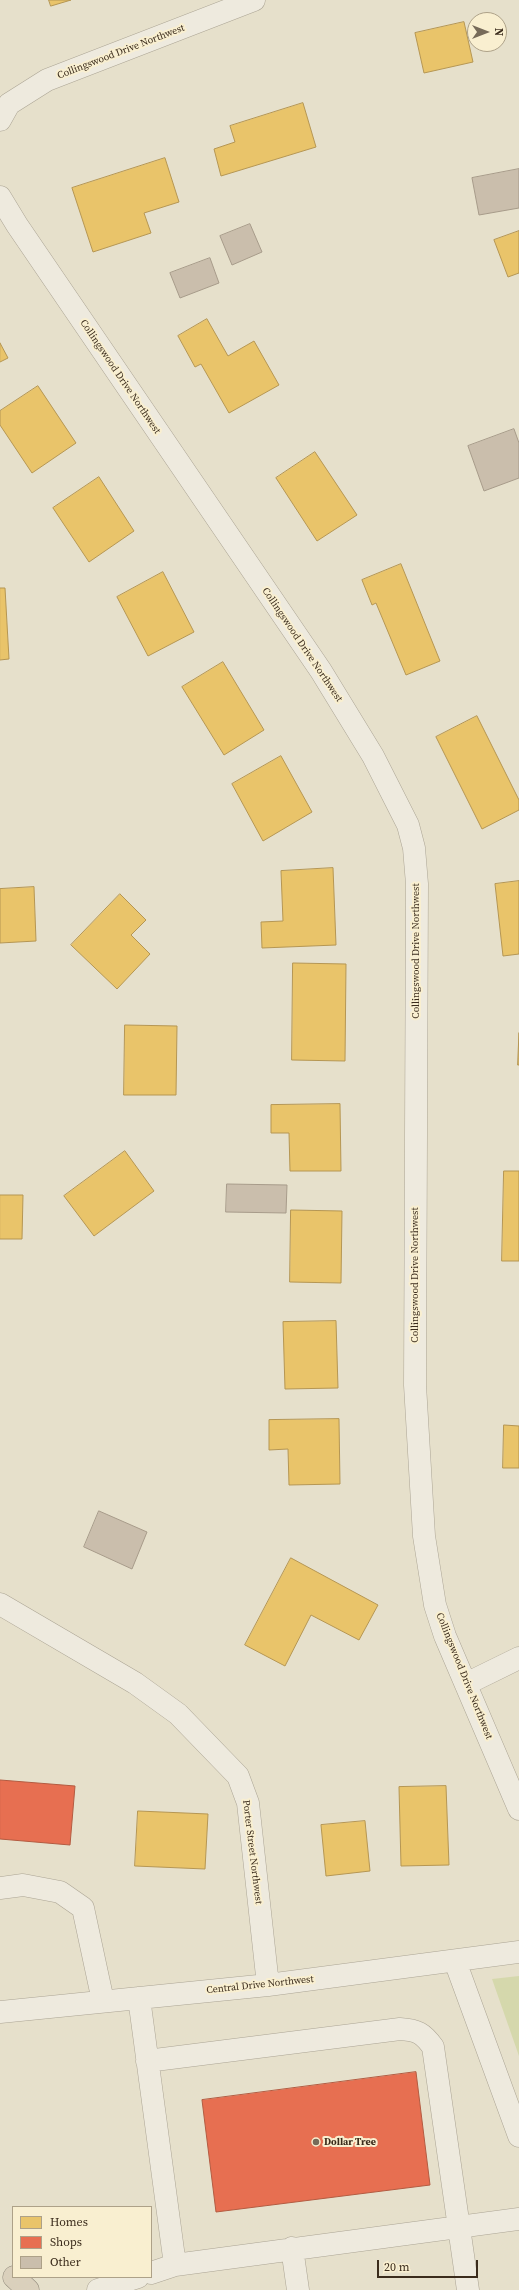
<!DOCTYPE html>
<html>
<head>
<meta charset="utf-8">
<style>
  body { margin:0 }
  #map { position:relative; width:519px; height:2290px; overflow:hidden; background:#e6e0cb; font-family:"Source Serif 4",serif }
  canvas { display:block }
  .legend { position:absolute; left:12px; top:2206px; width:140px; height:72px; box-sizing:border-box; background:#f9efd0; border:1px solid #ada188; margin:0; padding:5px 7px; list-style:none; font-size:12px; color:#3b2c1c }
  .legend li { display:flex; align-items:center; gap:8px; height:20px }
  .legend b { width:20px; border:1px solid #ada188 }
  .north { position:absolute; left:467px; top:12px; width:40px; height:40px; box-sizing:border-box; background:#f9efd0; border:1px solid #ada188; border-radius:50%; rotate:90deg; font-size:11px; font-weight:700; line-height:16px; text-align:center; color:#3b2c1c }
  .north::after { content:''; display:block; margin:auto; width:14px; height:18px; background:#776b59; clip-path:polygon(50% 0,100% 100%,50% 72%,0 100%) }
  .scale { position:absolute; left:377px; top:2260px; width:101px; height:18px; box-sizing:border-box; border:2px solid #3b2c1c; border-top:0; padding-left:5px; font-size:12px; line-height:14px; white-space:nowrap; color:#3b2c1c; -webkit-text-stroke:3px #f9efd0; paint-order:stroke }
</style>
</head>
<body>
<div id="map">
<canvas width="519" height="2290"></canvas>
<ul class="legend">
<li><b style="height:11px;background:#e9c46a"></b>Homes</li>
<li><b style="height:11px;background:#e76f51"></b>Shops</li>
<li><b style="height:11px;background:#cabeac"></b>Other</li>
</ul>
<div class="north">N</div>
<div class="scale">20 m</div>
</div>
<script>
const ctx = document.querySelector('canvas').getContext('2d');
ctx.lineJoin = 'round';
function fill(path, color) { ctx.fillStyle = color; ctx.fill(path, 'evenodd'); }
function strokePath(path, color, width, dash) { ctx.strokeStyle = color; ctx.lineWidth = width; ctx.lineCap = dash ? 'butt' : 'round'; ctx.setLineDash(dash || []); ctx.stroke(path); }
function write(font, color, halo, rows, align = 'center') {
  ctx.font = font + ' "Source Serif 4",serif'; ctx.lineWidth = 4; ctx.setLineDash([]); ctx.textBaseline = 'middle'; ctx.strokeStyle = halo; ctx.fillStyle = color; for (const [text, x, y, turn = 0] of rows) {
    ctx.save(); ctx.translate(x, y); ctx.rotate((+turn || 0) * Math.PI / 180); ctx.textAlign = isNaN(turn) ? turn : align; if (halo) ctx.strokeText(text, 0, 0); ctx.fillText(text, 0, 0); ctx.restore();
  }
}
fill(new Path2D(`
  M 519,1976 L 519,2056 L 492,1979 Z`), '#d5d8ac');
const homes = new Path2D(`
  M 49,0 L 71,0 L 51,6 Z
  M 464,22 L 473,62 L 424,73 L 415,33 Z
  M 303,103 L 316,147 L 221,176 L 214,149 L 235,142 L 230,126 Z
  M 165,158 L 179,202 L 144,213 L 151,233 L 93,252 L 72,188 Z
  M 519,231 L 519,273 L 508,277 L 494,240 Z
  M 207,319 L 228,356 L 254,341 L 279,385 L 229,413 L 201,364 L 195,367 L 178,336 Z
  M 0,343 L 8,358 L 0,362 Z
  M 38,386 L 76,443 L 32,473 L 0,425 L 0,411 Z
  M 315,452 L 357,515 L 317,541 L 276,478 Z
  M 99,477 L 134,531 L 89,562 L 53,508 Z
  M 401,564 L 440,661 L 406,675 L 376,603 L 372,605 L 362,580 Z
  M 163,572 L 194,632 L 148,656 L 117,597 Z
  M 0,588 L 5,588 L 9,659 L 0,660 Z
  M 223,662 L 264,730 L 224,755 L 182,687 Z
  M 477,716 L 519,800 L 519,810 L 482,829 L 436,737 Z
  M 281,756 L 312,812 L 263,841 L 232,784 Z
  M 333,868 L 336,945 L 262,948 L 261,922 L 283,921 L 281,871 Z
  M 519,881 L 519,954 L 503,956 L 495,884 Z
  M 34,887 L 36,941 L 0,943 L 0,889 Z
  M 120,894 L 146,920 L 131,935 L 150,954 L 117,989 L 71,945 Z
  M 293,963 L 346,964 L 345,1061 L 292,1060 Z
  M 125,1025 L 177,1026 L 176,1095 L 124,1095 Z
  M 519,1033 L 519,1065 L 518,1065 Z
  M 340,1104 L 341,1171 L 290,1171 L 289,1133 L 271,1133 L 271,1105 Z
  M 125,1151 L 154,1191 L 94,1236 L 64,1196 Z
  M 504,1171 L 519,1171 L 519,1261 L 502,1261 Z
  M 0,1195 L 23,1195 L 22,1239 L 0,1239 Z
  M 291,1210 L 342,1211 L 341,1283 L 290,1282 Z
  M 336,1321 L 338,1388 L 285,1389 L 283,1322 Z
  M 339,1419 L 340,1484 L 289,1485 L 288,1449 L 269,1450 L 269,1420 Z
  M 504,1425 L 519,1426 L 519,1468 L 503,1468 Z
  M 291,1558 L 378,1605 L 359,1640 L 311,1615 L 285,1666 L 245,1645 Z
  M 446,1786 L 449,1865 L 401,1866 L 399,1787 Z
  M 138,1811 L 208,1814 L 205,1869 L 135,1866 Z
  M 365,1821 L 370,1871 L 326,1876 L 321,1825 Z`);
fill(homes, '#e9c46a');
strokePath(homes, '#b59653', 1);
const shops = new Path2D(`
  M 0,1780 L 75,1786 L 70,1845 L 0,1839 Z
  M 416,2072 L 430,2185 L 216,2212 L 202,2100 Z`);
fill(shops, '#e76f51');
strokePath(shops, '#b35b41', 1);
const building = new Path2D(`
  M 519,169 L 519,208 L 479,215 L 472,178 Z
  M 250,224 L 262,252 L 232,265 L 220,236 Z
  M 210,258 L 219,283 L 180,298 L 170,273 Z
  M 514,429 L 519,443 L 519,478 L 484,491 L 468,446 Z
  M 227,1184 L 287,1185 L 286,1213 L 226,1212 Z
  M 99,1511 L 147,1532 L 132,1569 L 84,1547 Z`);
fill(building, '#cabeac');
strokePath(building, '#a79b8a', 1);
const minor = new Path2D(`
  M 0,120 L 9,104 L 47,80 L 254,0
  M 0,197 L 17,225 L 321,671 L 373,756 L 408,825 L 414,848 L 417,884 L 415,1385 L 424,1536 L 435,1605 L 445,1636 L 519,1809
  M 0,1604 L 135,1683 L 178,1714 L 238,1776 L 248,1803 L 268,1985
  M 466,1684 L 519,1658
  M 0,1888 L 23,1885 L 60,1892 L 83,1908 L 103,2001
  M 455,1961 L 519,2136
  M 139,1998 L 175,2265 L 519,2219
  M 0,2012 L 268,1985 L 519,1952
  M 147,2061 L 400,2029 C 417,2030 423,2033 433,2047 L 468,2290
  M 292,2248 L 298,2290
  M 151,2273 L 175,2265
  M 98,2290 L 138,2277`);
const highway = new Path2D(`
  M 14,2277 L 28,2290`);
strokePath(minor, '#aba494', 23);
strokePath(highway, '#90897b', 23);
strokePath(minor, '#eeeade', 22);
strokePath(highway, '#dad0bc', 22);
for (const [x, y, r, color] of [
  [316,2142,4,"#776b59"]
]) { const dot = new Path2D(); dot.arc(x, y, r, 0, 2 * Math.PI); ctx.fillStyle = color; ctx.fill(dot); strokePath(dot, '#f9efd0', 1.5); }
write('10px', '#3b2c1c', '#f9efd0', [
  ["Collingswood Drive Northwest",121,52,-21],
  ["Collingswood Drive Northwest",120,377,56],
  ["Collingswood Drive Northwest",302,645,56],
  ["Collingswood Drive Northwest",416,951,-90],
  ["Collingswood Drive Northwest",415,1275,-90],
  ["Collingswood Drive Northwest",464,1676,68],
  ["Porter Street Northwest",252,1852,83],
  ["Central Drive Northwest",260,1985,-6]
]);
write('bold 10px', '#3b2c1c', '#f9efd0', [
  ["Dollar Tree",324,2142]
], 'left');
</script>
</body>
</html>
